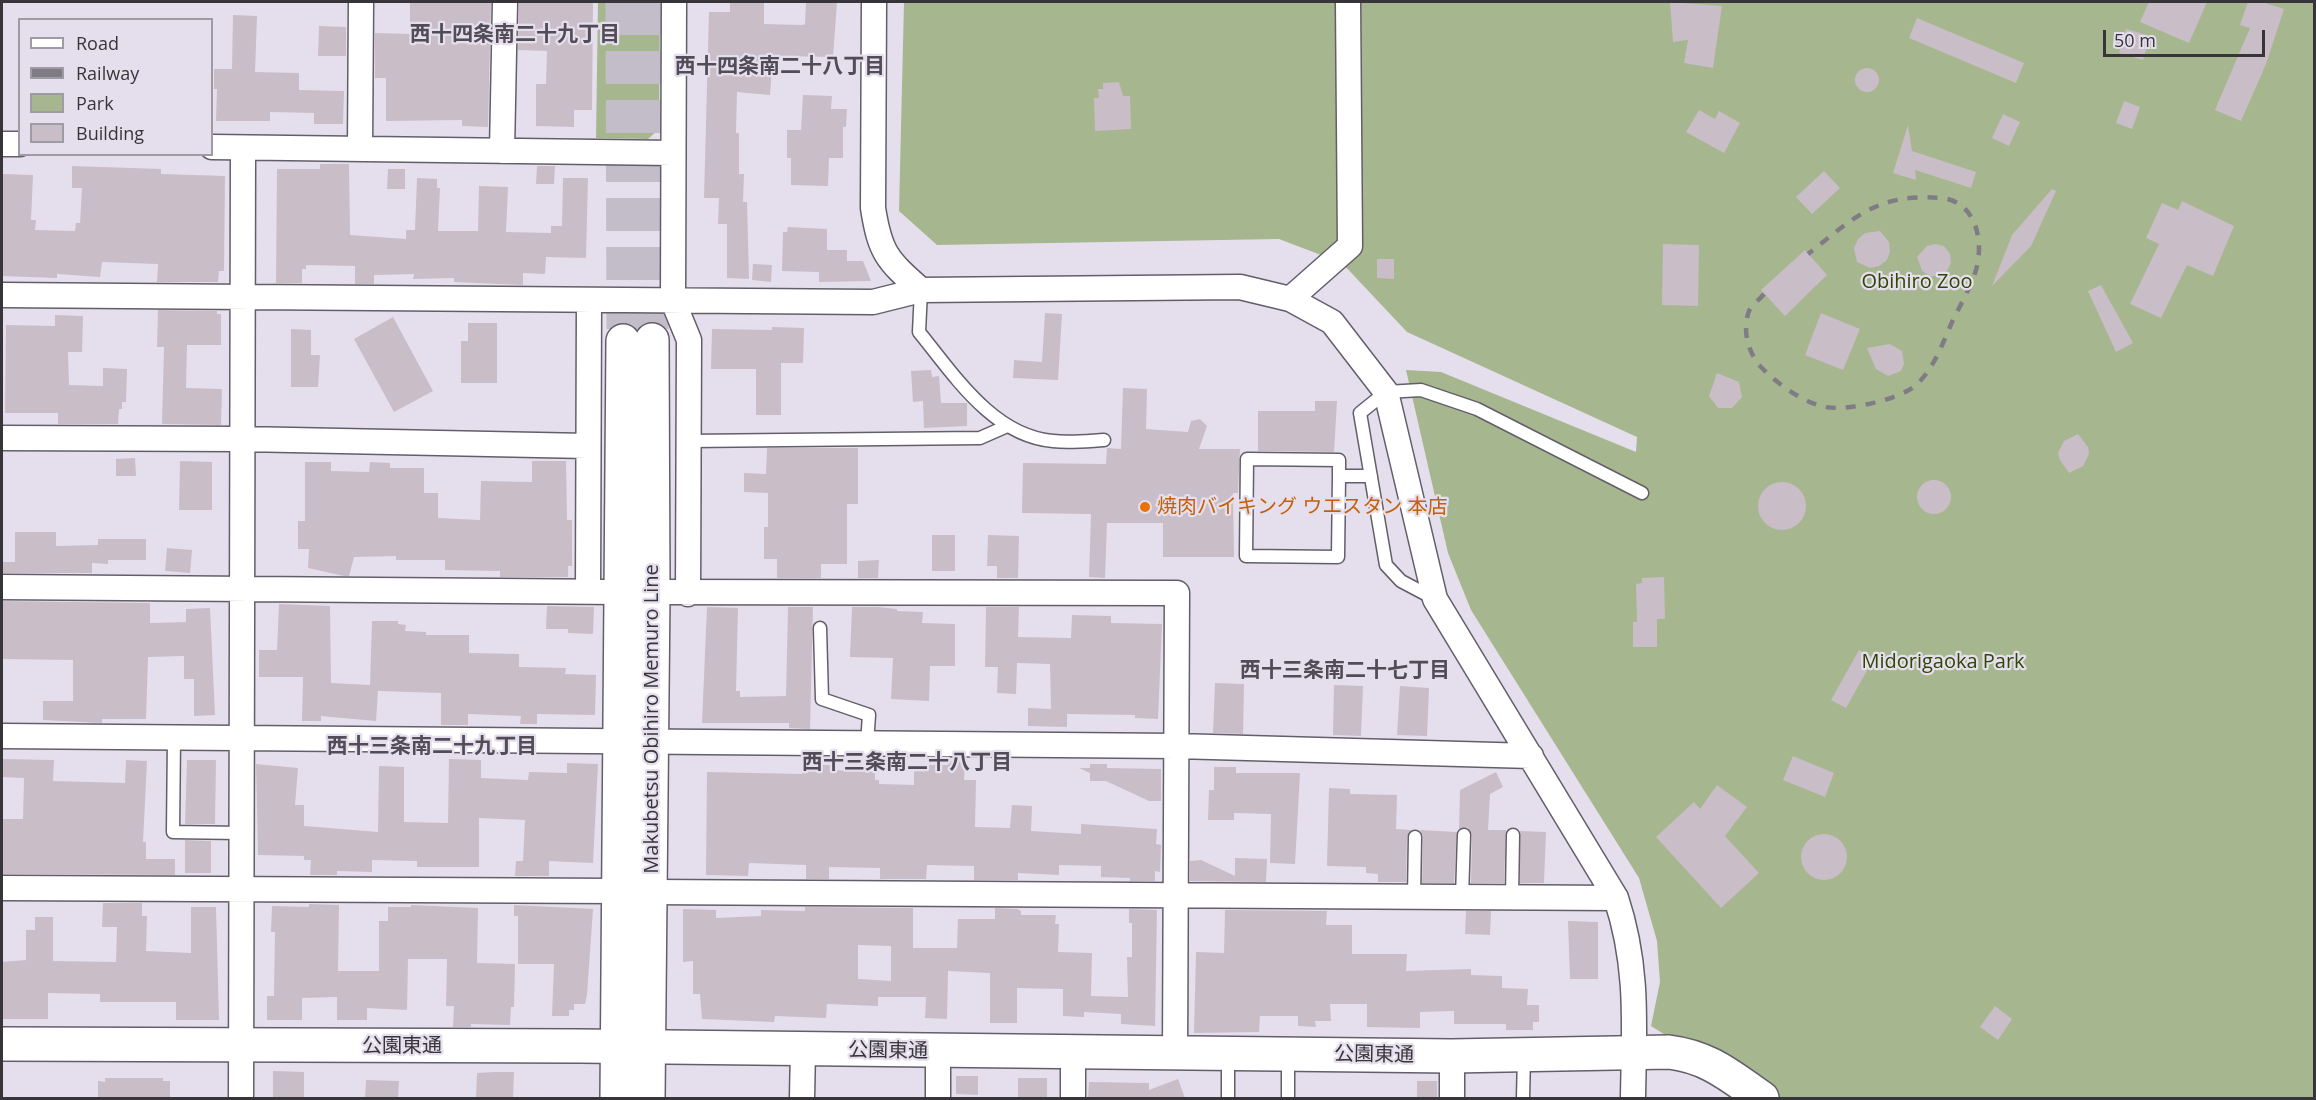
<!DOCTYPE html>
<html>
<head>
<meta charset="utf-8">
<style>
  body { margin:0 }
  #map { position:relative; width:2316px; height:1100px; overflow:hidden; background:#e5dfed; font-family:"Open Sans",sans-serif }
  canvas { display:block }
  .frame { position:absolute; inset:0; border:3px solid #37353a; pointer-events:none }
  .legend { position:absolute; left:18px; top:18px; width:195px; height:138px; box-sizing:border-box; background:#e5dfed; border:2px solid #9f9ba5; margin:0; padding:8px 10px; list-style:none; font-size:18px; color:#37353a }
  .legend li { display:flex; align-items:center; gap:12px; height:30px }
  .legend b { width:30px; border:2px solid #9f9ba5 }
  .scale { position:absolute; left:2103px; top:30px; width:162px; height:27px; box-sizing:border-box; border:3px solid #37353a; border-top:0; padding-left:8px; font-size:18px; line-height:21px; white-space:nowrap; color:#37353a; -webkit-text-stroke:4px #e5dfed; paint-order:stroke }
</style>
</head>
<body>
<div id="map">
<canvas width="2316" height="1100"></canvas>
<div class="frame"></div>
<ul class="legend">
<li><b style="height:8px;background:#fff"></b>Road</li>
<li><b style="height:8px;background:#807c85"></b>Railway</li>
<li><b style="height:16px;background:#a6b78f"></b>Park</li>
<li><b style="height:16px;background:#c9bdc8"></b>Building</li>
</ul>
<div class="scale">50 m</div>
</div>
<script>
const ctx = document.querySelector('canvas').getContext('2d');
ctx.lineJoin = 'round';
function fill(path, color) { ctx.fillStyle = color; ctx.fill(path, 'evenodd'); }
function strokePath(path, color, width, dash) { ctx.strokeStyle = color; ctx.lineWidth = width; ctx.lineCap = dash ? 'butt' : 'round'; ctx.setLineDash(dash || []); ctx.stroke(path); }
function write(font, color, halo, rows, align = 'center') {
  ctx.font = font + ' "Open Sans","Noto Sans JP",sans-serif'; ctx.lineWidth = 4.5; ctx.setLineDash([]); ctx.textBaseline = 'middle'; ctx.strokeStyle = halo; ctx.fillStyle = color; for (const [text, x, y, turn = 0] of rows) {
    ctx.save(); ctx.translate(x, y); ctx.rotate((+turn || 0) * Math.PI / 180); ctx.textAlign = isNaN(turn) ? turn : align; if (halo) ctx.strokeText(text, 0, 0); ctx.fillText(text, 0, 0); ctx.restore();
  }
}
fill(new Path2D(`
  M 598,2 L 660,2 L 659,129 L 648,139 L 596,138 Z
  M 904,2 L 2314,2 L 2314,1098 L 1766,1098 L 1651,1026 L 1660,982 L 1657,941 L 1639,878 L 1471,610 L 1448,553 L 1406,370 L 1441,372 L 1636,452 L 1637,437 L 1407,332 L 1342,263 L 1279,239 L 937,245 L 899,211 Z`), '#a6b78f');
fill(new Path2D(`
  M 410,2 L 491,2 L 488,127 L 462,126 L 462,120 L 386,121 L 386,78 L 375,78 L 375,33 L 410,34 Z
  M 519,2 L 593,2 L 592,110 L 574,110 L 574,127 L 536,126 L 536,84 L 546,84 L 547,51 L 518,50 Z
  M 730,2 L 764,2 L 764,24 L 802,25 L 805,24 L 806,2 L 837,2 L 833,57 L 773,56 L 770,95 L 737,92 L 736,133 L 739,133 L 739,174 L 744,174 L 743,202 L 747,202 L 749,279 L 727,278 L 727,224 L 718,224 L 719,198 L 704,198 L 709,12 L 730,12 Z
  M 1670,2 L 1722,6 L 1713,68 L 1684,63 L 1688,40 L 1673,42 Z
  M 2149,2 L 2207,2 L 2189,43 L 2140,22 Z
  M 2248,2 L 2262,2 L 2284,9 L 2266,64 L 2241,121 L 2215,110 L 2250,28 L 2240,25 Z
  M 233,15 L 257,16 L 255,72 L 299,73 L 299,90 L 344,91 L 343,124 L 314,124 L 314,113 L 270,112 L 270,121 L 216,121 L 217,89 L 214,89 L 214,69 L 232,69 Z
  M 1917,18 L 2024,63 L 2016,83 L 1909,38 Z
  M 319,26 L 346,27 L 346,56 L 318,56 Z
  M 2126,29 L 2150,36 L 2143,60 L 2119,53 Z
  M1855 80a12 12 0 1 1 24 0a12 12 0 1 1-24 0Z
  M 1119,82 L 1123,96 L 1130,96 L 1131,129 L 1095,131 L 1094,98 L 1099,98 L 1098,89 L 1103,89 L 1103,83 Z
  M 803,95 L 832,96 L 831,109 L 847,109 L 846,127 L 843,127 L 843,158 L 829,158 L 828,186 L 791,185 L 791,158 L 787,158 L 787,130 L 801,130 Z
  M 2124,101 L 2140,107 L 2132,129 L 2116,123 Z
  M 1699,110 L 1715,119 L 1719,111 L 1740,123 L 1724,153 L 1686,132 Z
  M 2003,114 L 2020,122 L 2009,146 L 1992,138 Z
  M 1908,125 L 1912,151 L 1976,172 L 1971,188 L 1915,170 L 1916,180 L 1893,173 Z
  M 320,164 L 349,164 L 350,235 L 406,239 L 406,230 L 415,230 L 417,178 L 437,179 L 437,188 L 440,188 L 438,231 L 478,231 L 479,186 L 508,187 L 506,232 L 551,233 L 551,226 L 562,226 L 563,178 L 588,178 L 586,258 L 546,257 L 545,274 L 523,273 L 523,285 L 454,282 L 454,278 L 413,279 L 414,274 L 374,275 L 374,284 L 355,284 L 355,266 L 306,265 L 306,269 L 302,269 L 302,283 L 276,283 L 277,169 L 320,169 Z
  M 72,166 L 161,169 L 161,174 L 225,176 L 224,271 L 219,271 L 218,282 L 157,282 L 158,264 L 102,262 L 100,277 L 57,274 L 57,278 L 2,276 L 2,174 L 33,175 L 31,220 L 36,220 L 35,230 L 75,231 L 76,223 L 80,223 L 82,188 L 72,188 Z
  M 537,166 L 555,166 L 554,184 L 536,184 Z
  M 388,169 L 405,169 L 405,189 L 387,189 Z
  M 1824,171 L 1840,188 L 1812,214 L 1796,197 Z
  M 2052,189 L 2056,191 L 2031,246 L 1992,286 L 2012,235 Z
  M 2182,201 L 2234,226 L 2213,276 L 2187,265 L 2161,318 L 2130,304 L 2159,244 L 2146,238 L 2162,203 L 2178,210 Z
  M 788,227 L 827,229 L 827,250 L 847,250 L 847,261 L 863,261 L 871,281 L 819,282 L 819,272 L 782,271 L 783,232 L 787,232 Z
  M 1880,231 L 1889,242 L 1890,252 L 1887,260 L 1879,266 L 1870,268 L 1857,262 L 1854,248 L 1858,239 L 1865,233 Z
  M 1663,244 L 1699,245 L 1698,306 L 1662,305 Z
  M 1935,244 L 1944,246 L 1950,254 L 1951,263 L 1947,271 L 1939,276 L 1930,276 L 1922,271 L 1917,257 L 1927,246 Z
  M 1805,250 L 1827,275 L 1785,316 L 1761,290 Z
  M 1377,259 L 1394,259 L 1394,279 L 1377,278 Z
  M 753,264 L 772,265 L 771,282 L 752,280 Z
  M 2101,285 L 2133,343 L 2116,352 L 2088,291 Z
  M 158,310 L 217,311 L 217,314 L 221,314 L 221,345 L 187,345 L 186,388 L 222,389 L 221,425 L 162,424 L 164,347 L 157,347 Z
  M 1045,313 L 1062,314 L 1058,380 L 1013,378 L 1014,360 L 1042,362 Z
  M 1821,313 L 1860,329 L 1843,370 L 1805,355 Z
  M 55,315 L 83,316 L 82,352 L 68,352 L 69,385 L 103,386 L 103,368 L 127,369 L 126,402 L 122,402 L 122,409 L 119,409 L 118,424 L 58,424 L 58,413 L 5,413 L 6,325 L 55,326 Z
  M 393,317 L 433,391 L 394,412 L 354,339 Z
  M 468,323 L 497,323 L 497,383 L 461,383 L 461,341 L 468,341 Z
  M 772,327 L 804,328 L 803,363 L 781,363 L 781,415 L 756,415 L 756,369 L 711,369 L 712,329 L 772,330 Z
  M 291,329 L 311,330 L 311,355 L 320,355 L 318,387 L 291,387 Z
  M 1890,344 L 1902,351 L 1904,364 L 1901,371 L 1888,376 L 1876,369 L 1867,348 Z
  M 931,370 L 932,377 L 939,376 L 941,403 L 967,403 L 967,426 L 924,428 L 923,401 L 913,402 L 911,371 Z
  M 1717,373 L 1739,382 L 1742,397 L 1732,408 L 1718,408 L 1709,396 Z
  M 1123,388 L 1147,389 L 1146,429 L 1188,432 L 1191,421 L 1200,419 L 1207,426 L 1199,449 L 1240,449 L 1238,493 L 1233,493 L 1234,557 L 1163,557 L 1163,523 L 1107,523 L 1105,578 L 1089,577 L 1091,514 L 1022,513 L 1023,463 L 1106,464 L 1107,448 L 1121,449 Z
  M 1315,401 L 1337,401 L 1334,452 L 1258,451 L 1258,411 L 1315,411 Z
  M 2078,434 L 2088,447 L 2089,454 L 2083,466 L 2069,473 L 2060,460 L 2058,453 L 2064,441 Z
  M 767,448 L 858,448 L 858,504 L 847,504 L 847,564 L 821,564 L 821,578 L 777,578 L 777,559 L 764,559 L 764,527 L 768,527 L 768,493 L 744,492 L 744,473 L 766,474 Z
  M 135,458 L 136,476 L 116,476 L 116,459 Z
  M 180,461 L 212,462 L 212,510 L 179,510 Z
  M 532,461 L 566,461 L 567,520 L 572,520 L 572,566 L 568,566 L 568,577 L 500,577 L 500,571 L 445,570 L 445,560 L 396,560 L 396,556 L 354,557 L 349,576 L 344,576 L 308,568 L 309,549 L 298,549 L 298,521 L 305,521 L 305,462 L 331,462 L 331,471 L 369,472 L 370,462 L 390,463 L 390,468 L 424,468 L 424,493 L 438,493 L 438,518 L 480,520 L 481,481 L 532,482 Z
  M1917 497a17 17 0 1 1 34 0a17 17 0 1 1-34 0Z
  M1758 506a24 24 0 1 1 48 0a24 24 0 1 1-48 0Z
  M 15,532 L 56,532 L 56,546 L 98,545 L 98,539 L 146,539 L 146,560 L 108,560 L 108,564 L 92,563 L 92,573 L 2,573 L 2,562 L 15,562 Z
  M 932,535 L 955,535 L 955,571 L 932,571 Z
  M 988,535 L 1019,536 L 1018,578 L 997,578 L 997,566 L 987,566 Z
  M 167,548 L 192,550 L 190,573 L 165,571 Z
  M 879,560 L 878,578 L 858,578 L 858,561 Z
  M 1664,577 L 1665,619 L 1657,619 L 1657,647 L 1633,647 L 1633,622 L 1637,622 L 1636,584 L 1642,583 L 1642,578 Z
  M 2,601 L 150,603 L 150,623 L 186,622 L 186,609 L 210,608 L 215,715 L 194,716 L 194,679 L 184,679 L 184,656 L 148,657 L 146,719 L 102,719 L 102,723 L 43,720 L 43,701 L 73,701 L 73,660 L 2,659 Z
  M 279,604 L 330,606 L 331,683 L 370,685 L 372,621 L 398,621 L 398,624 L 406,625 L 405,631 L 426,632 L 426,635 L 469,635 L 469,653 L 519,654 L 519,667 L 566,668 L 565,674 L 596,675 L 595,715 L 537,714 L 537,724 L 520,724 L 521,716 L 468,714 L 468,725 L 441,725 L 441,693 L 378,691 L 376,721 L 321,716 L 321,721 L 302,721 L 303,677 L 259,677 L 259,650 L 277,650 Z
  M 547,606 L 594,607 L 593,634 L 568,633 L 568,629 L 546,629 Z
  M 707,607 L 738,608 L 736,691 L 740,691 L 740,697 L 786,696 L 788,607 L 813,607 L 810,729 L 789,728 L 789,723 L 702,723 Z
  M 852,607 L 878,607 L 897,609 L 897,611 L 923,612 L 922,623 L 955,624 L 955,666 L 930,666 L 929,701 L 891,699 L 893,658 L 850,657 Z
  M 986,607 L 1019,607 L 1018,637 L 1071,638 L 1072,615 L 1111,616 L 1111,623 L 1162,624 L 1158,719 L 1135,718 L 1135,715 L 1067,714 L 1067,727 L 1028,726 L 1028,708 L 1051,709 L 1050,664 L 1017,663 L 1016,694 L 997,693 L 998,667 L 985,667 Z
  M 1859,650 L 1874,658 L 1846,708 L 1831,700 Z
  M 1215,683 L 1244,684 L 1243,734 L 1213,733 Z
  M 1334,685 L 1363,686 L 1361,736 L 1333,735 Z
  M 1400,686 L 1429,688 L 1427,736 L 1397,735 Z
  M 1793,756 L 1834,773 L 1825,797 L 1783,780 Z
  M 2,759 L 54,760 L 53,781 L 125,783 L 126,760 L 147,761 L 143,842 L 146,842 L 146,859 L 175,859 L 175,875 L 2,874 L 2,819 L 23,819 L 24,778 L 2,777 Z
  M 449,759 L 481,760 L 481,778 L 528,780 L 529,772 L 567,773 L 567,763 L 598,764 L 593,863 L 549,861 L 549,876 L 515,876 L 516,861 L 523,861 L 525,820 L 479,818 L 479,867 L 417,867 L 417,861 L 372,860 L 372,872 L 337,871 L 337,875 L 310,875 L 311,860 L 304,860 L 304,856 L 258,855 L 256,764 L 298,768 L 295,805 L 304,805 L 304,826 L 378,832 L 379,766 L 404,767 L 404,822 L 448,823 Z
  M 187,760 L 216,760 L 215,824 L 185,824 Z
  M 949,761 L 965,762 L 964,780 L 976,780 L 975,827 L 1010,828 L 1012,805 L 1032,806 L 1031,831 L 1081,834 L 1081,824 L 1157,829 L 1156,844 L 1161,845 L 1160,872 L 1155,871 L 1155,881 L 1130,881 L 1130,878 L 1101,877 L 1101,866 L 1059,865 L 1059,875 L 1018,873 L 1018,880 L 974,880 L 974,866 L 927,865 L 926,879 L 880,879 L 880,868 L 829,867 L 829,879 L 806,879 L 806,865 L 749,863 L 748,876 L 706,875 L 707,772 L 802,774 L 803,765 L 830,765 L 830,770 L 875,772 L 875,780 L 879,780 L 879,784 L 914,785 L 914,765 L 948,765 Z
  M 1090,764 L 1107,764 L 1107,768 L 1161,769 L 1161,801 L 1149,801 L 1106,781 L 1090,781 L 1090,773 L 1079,768 L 1090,768 Z
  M 1214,767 L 1236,767 L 1236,773 L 1300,773 L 1295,864 L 1270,863 L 1271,814 L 1234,813 L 1234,820 L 1208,820 L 1209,790 L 1214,790 Z
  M 1496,772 L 1503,787 L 1490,794 L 1488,830 L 1506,830 L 1504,883 L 1471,883 L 1472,835 L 1468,828 L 1459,829 L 1460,790 Z
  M 1717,785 L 1747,807 L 1725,836 L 1759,873 L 1721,908 L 1656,837 L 1694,802 L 1700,809 Z
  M 1329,788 L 1350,789 L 1350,794 L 1397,795 L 1396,829 L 1411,830 L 1407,837 L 1406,882 L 1378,882 L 1378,874 L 1366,873 L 1366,867 L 1327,866 Z
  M 1420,830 L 1457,832 L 1454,883 L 1422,883 L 1423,837 Z
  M 1520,831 L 1546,832 L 1544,883 L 1520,883 Z
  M1801 857a23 23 0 1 1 46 0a23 23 0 1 1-46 0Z
  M 185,840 L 211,841 L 211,873 L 185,873 Z
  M 1235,858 L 1267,859 L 1266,882 L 1190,881 L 1190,861 L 1201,860 L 1235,876 Z
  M 103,903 L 142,903 L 142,916 L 147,916 L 146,951 L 191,953 L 191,907 L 216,907 L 219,1020 L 176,1020 L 176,1002 L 100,1002 L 100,994 L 48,993 L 48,1019 L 2,1019 L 2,962 L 26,960 L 26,930 L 35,930 L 35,917 L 53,917 L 53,961 L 116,962 L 117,927 L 102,927 Z
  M 309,904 L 339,905 L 338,971 L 379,971 L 379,921 L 388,921 L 388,907 L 411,907 L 411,905 L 478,908 L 477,963 L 515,964 L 514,1007 L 511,1007 L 510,1025 L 471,1024 L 471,1027 L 453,1027 L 454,1006 L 446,1006 L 447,959 L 408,959 L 407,1010 L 367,1008 L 367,1020 L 337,1020 L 337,997 L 302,998 L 302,1020 L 267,1020 L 267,996 L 274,996 L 275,932 L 271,932 L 272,906 L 309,907 Z
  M 514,905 L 593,909 L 587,995 L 585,1004 L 574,1004 L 574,1010 L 569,1010 L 569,1016 L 552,1016 L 554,964 L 518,964 L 518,916 L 514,916 Z
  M 805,907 L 913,908 L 913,948 L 957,948 L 958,919 L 995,919 L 995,908 L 1017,909 L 1021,911 L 1021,915 L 1056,915 L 1055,924 L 1059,924 L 1058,952 L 1092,953 L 1091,996 L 1128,997 L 1127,957 L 1132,957 L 1132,923 L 1129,923 L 1129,909 L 1157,910 L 1155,1026 L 1121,1024 L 1121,1014 L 1084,1012 L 1084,1017 L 1063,1016 L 1063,989 L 1017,988 L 1017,1023 L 990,1023 L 990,973 L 948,971 L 947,1019 L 925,1018 L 926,997 L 878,997 L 878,1006 L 827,1004 L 826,1018 L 775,1016 L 774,1022 L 702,1019 L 700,994 L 693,994 L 693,961 L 683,962 L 683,909 L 716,910 L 716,918 L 761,916 L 761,910 L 805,911 ZM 858,945 L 891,946 L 891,981 L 858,979 Z
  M 1225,910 L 1327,911 L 1326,925 L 1352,925 L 1352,954 L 1407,954 L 1406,971 L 1471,969 L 1471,975 L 1502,976 L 1502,988 L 1528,989 L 1527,1005 L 1539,1005 L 1539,1022 L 1533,1022 L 1533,1030 L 1506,1030 L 1506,1024 L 1454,1024 L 1454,1011 L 1420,1012 L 1420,1028 L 1367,1027 L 1367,1004 L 1330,1004 L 1331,1021 L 1315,1021 L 1316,1027 L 1298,1026 L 1298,1016 L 1260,1016 L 1259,1032 L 1194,1033 L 1196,952 L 1224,953 Z
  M 1466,911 L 1491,911 L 1490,935 L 1465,934 Z
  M 1568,921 L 1598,922 L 1598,979 L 1570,979 Z
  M 1995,1006 L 2012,1019 L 1998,1040 L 1980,1027 Z
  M 273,1071 L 304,1072 L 304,1098 L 273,1098 Z
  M 495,1072 L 514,1072 L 513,1098 L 476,1098 L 477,1073 Z
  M 956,1076 L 978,1076 L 978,1095 L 956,1094 Z
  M 105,1078 L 163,1078 L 163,1081 L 170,1081 L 170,1098 L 98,1098 L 98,1081 L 105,1082 Z
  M 1018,1078 L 1047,1078 L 1047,1098 L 1018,1098 Z
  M 1178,1079 L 1185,1098 L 1088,1098 L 1089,1082 L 1149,1083 L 1149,1090 Z
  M 366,1080 L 399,1081 L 398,1098 L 365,1098 Z
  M 1417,1081 L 1437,1081 L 1437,1098 L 1417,1098 Z`), '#c9bdc8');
strokePath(new Path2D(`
  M 622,2 L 623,341
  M 651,2 L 652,340`), '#c2bdc9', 33, [33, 16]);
const lane = new Path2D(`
  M 921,290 L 919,332 C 954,375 993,436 1053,441 C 1069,443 1087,441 1104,440
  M 689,441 L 980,438 L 1005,427
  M 1339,476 L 1339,460 L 1247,459 L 1246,556 L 1338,557 L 1339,476 L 1371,476
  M 1435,599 L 1401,581 L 1386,565 L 1360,413 L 1386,392 L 1421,390 L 1477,409 L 1642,493
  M 820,628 L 822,699 L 869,715 L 867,744
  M 174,738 L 173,832 L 240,833
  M 1414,896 L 1415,837
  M 1462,897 L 1464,835
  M 1512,897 L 1513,835
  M 1228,1098 L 1228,1055
  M 1288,1098 L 1288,1055
  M 1523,1098 L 1524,1056`);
const street = new Path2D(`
  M 674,2 L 673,301 L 689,340 L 688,594
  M 874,2 L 873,208 C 880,253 887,260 921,290 L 1240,287 L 1290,299 L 1332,322 L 1386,392 L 1435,599 L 1616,898 C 1639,967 1634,1027 1633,1098
  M 2,144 L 20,144
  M 212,147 L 673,153
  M 360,148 L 361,2
  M 502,151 L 505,2
  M 2,295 L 873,302 L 921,290
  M 1290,299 L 1350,246 L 1348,2
  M 2,438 L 242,439 L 587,446
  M 2,587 L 622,592
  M 588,591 L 589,301
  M 653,592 L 1177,593 L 1175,1053
  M 2,736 L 1176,746 L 1531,756
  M 2,888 L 618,891
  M 651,892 L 1616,898
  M 241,1098 L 243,148
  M 802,1098 L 803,1049
  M 938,1098 L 938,1052
  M 1073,1098 L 1073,1052
  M 1452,1098 L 1452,1056`);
const secondary = new Path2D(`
  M 2,1044 L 580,1046 L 1452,1056 L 1669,1052 C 1709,1057 1730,1076 1762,1098`);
const primary = new Path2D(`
  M 617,1098 L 623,341
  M 648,1098 L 653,592 L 652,340`);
strokePath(lane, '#635e6a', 15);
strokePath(street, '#635e6a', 27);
strokePath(secondary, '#635e6a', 36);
strokePath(primary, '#635e6a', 36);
strokePath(lane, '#fff', 12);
strokePath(street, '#fff', 24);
strokePath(secondary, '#fff', 33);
strokePath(primary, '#fff', 33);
strokePath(new Path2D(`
  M 1764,294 C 1760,299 1752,305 1749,311 C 1742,330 1748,352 1760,366 C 1776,383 1802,402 1825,407 C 1847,411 1899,400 1916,385 C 1933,370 1943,343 1952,322 C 1960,306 1969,290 1975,273 C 1985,244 1977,201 1941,198 C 1877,193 1855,217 1808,254`), '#807c85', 4.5, [10, 10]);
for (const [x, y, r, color] of [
  [1145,507,6,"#e8710a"]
]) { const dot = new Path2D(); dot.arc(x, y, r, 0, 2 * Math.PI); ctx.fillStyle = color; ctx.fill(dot); strokePath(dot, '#e5dfed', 2); }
write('20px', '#314504', '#e5dfed', [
  ["Obihiro Zoo",1917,282],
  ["Midorigaoka Park",1943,662]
]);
write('20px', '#c56008', '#e5dfed', [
  ["焼肉バイキング ウエスタン 本店",1157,507]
], 'left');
write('20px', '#37353a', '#e5dfed', [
  ["Makubetsu Obihiro Memuro Line",652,719,-90],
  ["公園東通",402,1046],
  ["公園東通",888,1051,1],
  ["公園東通",1374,1055,1]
]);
write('bold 21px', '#514c57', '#e5dfed', [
  ["西十四条南二十九丁目",515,35],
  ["西十四条南二十八丁目",780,67],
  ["西十三条南二十七丁目",1345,671],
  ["西十三条南二十九丁目",432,747],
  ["西十三条南二十八丁目",907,763]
]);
</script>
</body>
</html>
